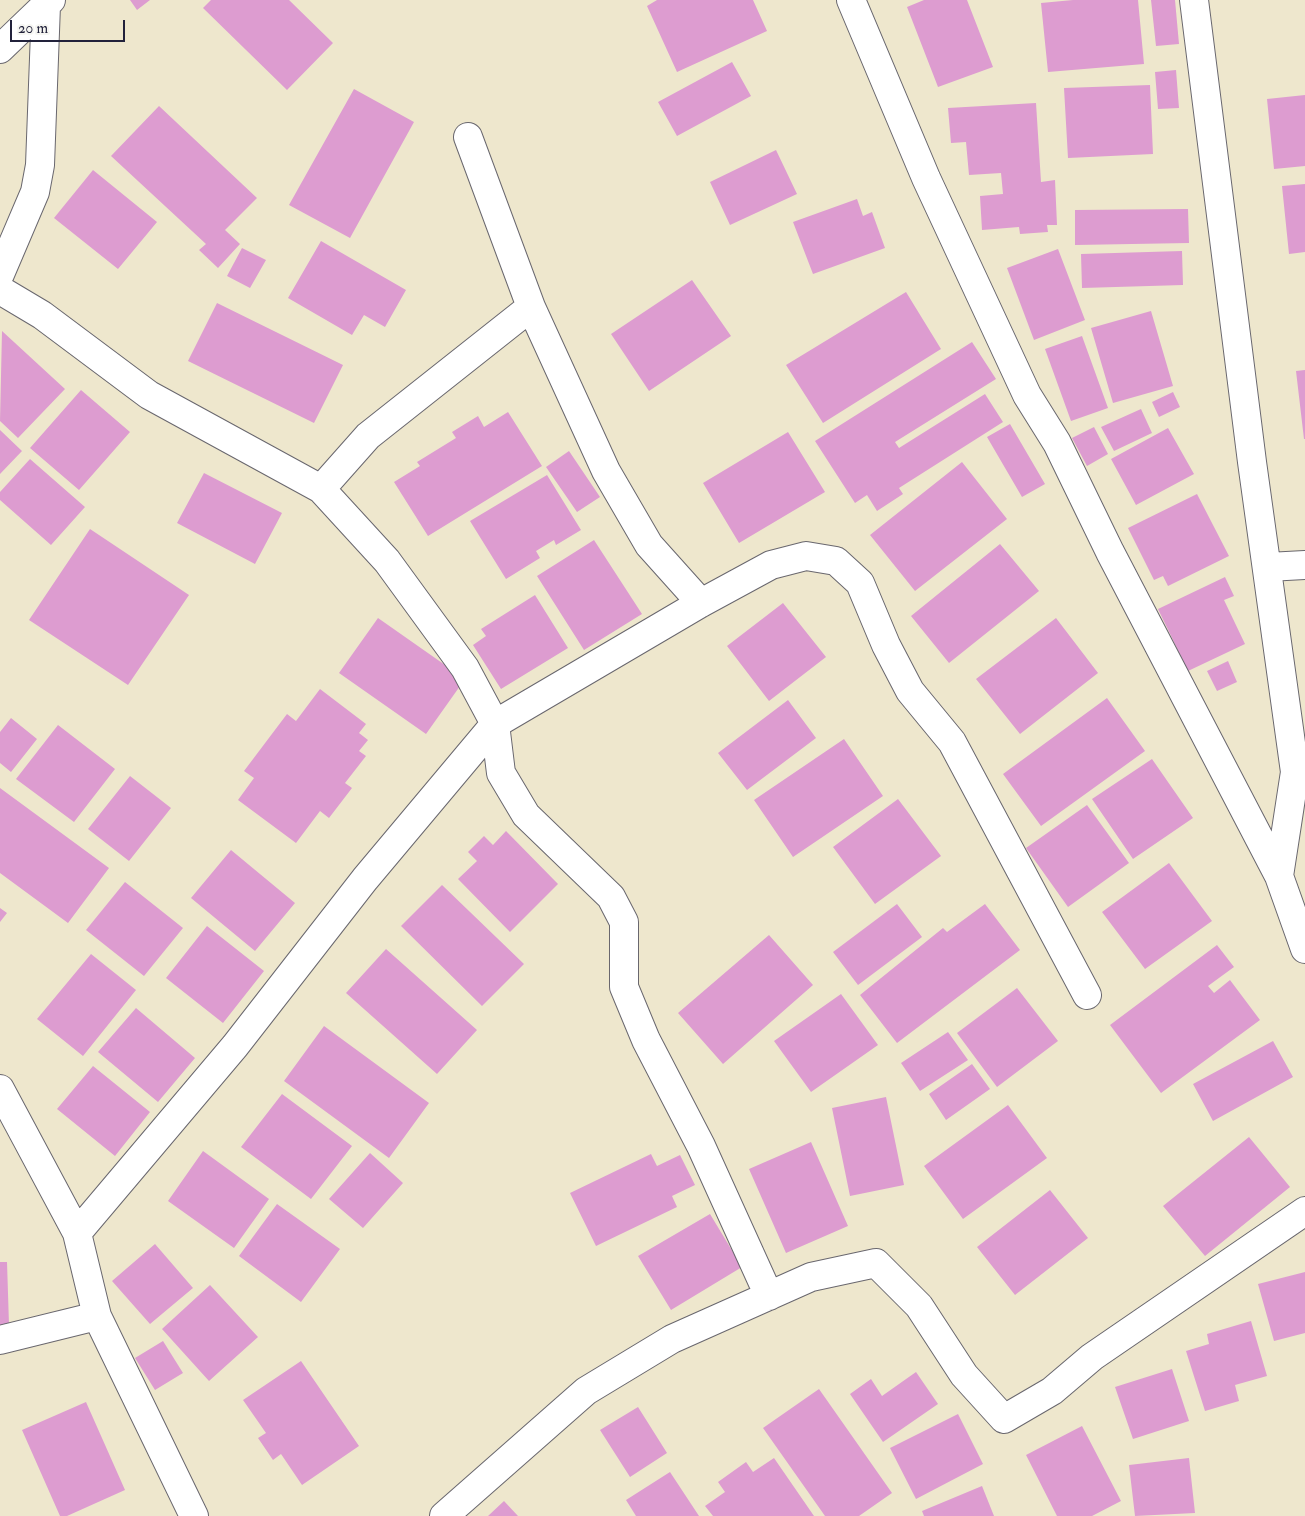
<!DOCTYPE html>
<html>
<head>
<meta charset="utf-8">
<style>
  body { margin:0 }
  #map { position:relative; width:1305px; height:1516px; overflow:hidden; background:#eee7cd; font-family:"IM FELL Double Pica",serif }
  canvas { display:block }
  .scale { position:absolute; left:10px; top:20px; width:115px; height:22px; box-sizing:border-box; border:2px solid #22223b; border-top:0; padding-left:6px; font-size:15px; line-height:18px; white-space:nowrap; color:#22223b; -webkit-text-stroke:4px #f6f6f2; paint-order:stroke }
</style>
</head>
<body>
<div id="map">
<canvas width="1305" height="1516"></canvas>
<div class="scale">20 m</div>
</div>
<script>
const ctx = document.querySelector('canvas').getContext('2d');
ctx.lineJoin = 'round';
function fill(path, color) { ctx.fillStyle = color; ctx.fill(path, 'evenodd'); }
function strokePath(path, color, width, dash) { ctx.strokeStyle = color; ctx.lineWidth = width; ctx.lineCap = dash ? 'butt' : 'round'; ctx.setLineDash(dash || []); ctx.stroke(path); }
fill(new Path2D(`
  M 130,0 L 150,0 L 137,10 Z
  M 211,0 L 289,0 L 333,43 L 287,90 L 203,8 Z
  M 657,0 L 753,0 L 767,31 L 677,72 L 647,6 Z
  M 924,0 L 967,0 L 993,67 L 938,87 L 907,7 Z
  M 1073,0 L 1138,0 L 1144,64 L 1048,72 L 1041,3 Z
  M 1151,0 L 1175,0 L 1179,44 L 1156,46 Z
  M 732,62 L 751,96 L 677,136 L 658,102 Z
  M 1176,70 L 1179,108 L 1158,109 L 1155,72 Z
  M 1150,85 L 1153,154 L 1068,158 L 1064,88 Z
  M 354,89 L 414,122 L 350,238 L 289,205 Z
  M 1305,95 L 1305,166 L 1274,169 L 1267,99 Z
  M 1036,103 L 1041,182 L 1055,180 L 1057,225 L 1047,225 L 1048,232 L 1020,234 L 1019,227 L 982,230 L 980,196 L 1003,194 L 1001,173 L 969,175 L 966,142 L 951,143 L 948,108 Z
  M 159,106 L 257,198 L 225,230 L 240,244 L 218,268 L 199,250 L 206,244 L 111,156 Z
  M 776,150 L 797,194 L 730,225 L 710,182 Z
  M 93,170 L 157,222 L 118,269 L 54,218 Z
  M 1305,184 L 1305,252 L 1289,254 L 1282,186 Z
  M 857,199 L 863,216 L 872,212 L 885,248 L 813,274 L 793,222 Z
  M 1188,209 L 1189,243 L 1075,245 L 1075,210 Z
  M 321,241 L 406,290 L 385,327 L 364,315 L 352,335 L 288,298 Z
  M 242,248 L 266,260 L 250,288 L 227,276 Z
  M 1058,249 L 1085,320 L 1034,340 L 1007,268 Z
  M 1182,251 L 1183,285 L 1082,288 L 1081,254 Z
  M 692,280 L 731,336 L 649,391 L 611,334 Z
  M 906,292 L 941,349 L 823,423 L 786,365 Z
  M 217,303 L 343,365 L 314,423 L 188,361 Z
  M 1151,311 L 1173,386 L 1113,403 L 1091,328 Z
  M 2,331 L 65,389 L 18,438 L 0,421 Z
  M 1082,336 L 1108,408 L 1071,421 L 1045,349 Z
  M 972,342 L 996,379 L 895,442 L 899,448 L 985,394 L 1003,422 L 899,488 L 903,494 L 877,511 L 867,495 L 855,503 L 815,441 Z
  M 1305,370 L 1305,439 L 1304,439 L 1296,371 Z
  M 81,390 L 130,432 L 79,490 L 30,448 Z
  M 1173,392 L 1180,407 L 1159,417 L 1152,402 Z
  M 1141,409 L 1152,433 L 1114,451 L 1101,427 Z
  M 508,412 L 542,466 L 428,536 L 394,482 L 420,466 L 417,462 L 456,438 L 452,432 L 478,416 L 484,427 Z
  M 1010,424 L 1045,484 L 1022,497 L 987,437 Z
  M 1094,427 L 1108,454 L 1087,466 L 1072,438 Z
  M 1168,428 L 1194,474 L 1136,505 L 1111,459 Z
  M 0,430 L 22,451 L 0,474 Z
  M 788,432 L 825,492 L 739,543 L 703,483 Z
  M 569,451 L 600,497 L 577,512 L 546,467 Z
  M 30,459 L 85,507 L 51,545 L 0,500 L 0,492 Z
  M 962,462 L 1007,519 L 915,591 L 870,535 Z
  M 204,473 L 282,513 L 255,564 L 177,523 Z
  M 547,475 L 581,530 L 556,545 L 554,540 L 536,551 L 540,558 L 506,579 L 470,521 Z
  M 1197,494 L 1229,556 L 1168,586 L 1163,576 L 1154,580 L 1128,528 Z
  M 90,529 L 189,595 L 128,685 L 29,620 Z
  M 594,540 L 642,614 L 584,650 L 537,576 Z
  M 1000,544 L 1039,591 L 949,663 L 911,616 Z
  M 1225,577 L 1234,596 L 1224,600 L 1245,644 L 1188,671 L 1158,609 Z
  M 535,595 L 568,648 L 501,689 L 473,645 L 486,636 L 481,629 Z
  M 783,603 L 826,657 L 769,701 L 727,646 Z
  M 378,618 L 465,679 L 426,734 L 339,673 Z
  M 1056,618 L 1098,673 L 1020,734 L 976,679 Z
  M 1228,661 L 1237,682 L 1217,691 L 1207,671 Z
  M 320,689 L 366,724 L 359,733 L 368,740 L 359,751 L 366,756 L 345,783 L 352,788 L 329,818 L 320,811 L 296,843 L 238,800 L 254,778 L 244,771 L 287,714 L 296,721 Z
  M 1107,698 L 1145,751 L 1041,826 L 1003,774 Z
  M 788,700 L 816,738 L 747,790 L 718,753 Z
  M 11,718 L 37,739 L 11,772 L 0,763 L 0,732 Z
  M 58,725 L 115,769 L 74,822 L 16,779 Z
  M 844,739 L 883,796 L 793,857 L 754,800 Z
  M 1152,759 L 1193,818 L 1133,859 L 1092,799 Z
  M 130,776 L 171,808 L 129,861 L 88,829 Z
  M 0,788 L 109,868 L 68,923 L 0,873 Z
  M 898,799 L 941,856 L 875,904 L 833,847 Z
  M 1087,805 L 1129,863 L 1068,907 L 1026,848 Z
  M 506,831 L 558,884 L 510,932 L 458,879 L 477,861 L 468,852 L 484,836 L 493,845 Z
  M 231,850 L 295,903 L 255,951 L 191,898 Z
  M 1169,863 L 1212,921 L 1145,969 L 1102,912 Z
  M 125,882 L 183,928 L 144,976 L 86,930 Z
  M 442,885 L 524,964 L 482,1006 L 401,926 Z
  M 897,904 L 922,937 L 858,985 L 833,952 Z
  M 985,904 L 1020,950 L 897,1043 L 860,995 L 943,928 L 947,932 Z
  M 0,908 L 7,913 L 0,922 Z
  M 207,926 L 264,971 L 223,1023 L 166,978 Z
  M 769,935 L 813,985 L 723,1064 L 678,1013 Z
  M 1217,945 L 1234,967 L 1208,986 L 1214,993 L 1230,980 L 1260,1020 L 1161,1093 L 1110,1025 Z
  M 386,949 L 477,1030 L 437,1074 L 346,993 Z
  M 91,954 L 136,990 L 83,1056 L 37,1019 Z
  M 1017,988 L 1058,1041 L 997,1087 L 957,1033 Z
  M 841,994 L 878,1045 L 811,1092 L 774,1041 Z
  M 136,1008 L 195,1058 L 158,1102 L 98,1052 Z
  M 324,1026 L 429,1103 L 389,1158 L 284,1081 Z
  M 948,1032 L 968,1060 L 920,1091 L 901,1063 Z
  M 1273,1041 L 1293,1077 L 1213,1121 L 1193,1084 Z
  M 972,1064 L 990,1089 L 946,1120 L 929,1094 Z
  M 93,1066 L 150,1112 L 115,1156 L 57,1109 Z
  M 282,1094 L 352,1146 L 311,1199 L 241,1147 Z
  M 886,1097 L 904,1185 L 850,1196 L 832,1108 Z
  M 1008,1105 L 1047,1158 L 963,1219 L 924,1166 Z
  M 1249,1137 L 1290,1187 L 1205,1256 L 1163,1206 Z
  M 811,1142 L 848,1226 L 786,1253 L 749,1169 Z
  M 203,1151 L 269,1199 L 234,1248 L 168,1201 Z
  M 370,1153 L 403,1183 L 363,1228 L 329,1199 Z
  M 651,1154 L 657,1166 L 680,1155 L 695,1185 L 672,1196 L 677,1207 L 596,1246 L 570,1193 Z
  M 1050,1190 L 1088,1238 L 1015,1295 L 977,1247 Z
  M 277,1204 L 340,1249 L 301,1302 L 239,1256 Z
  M 710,1214 L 742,1267 L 671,1310 L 638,1256 Z
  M 155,1244 L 193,1288 L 150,1324 L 112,1281 Z
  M 0,1262 L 7,1262 L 9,1325 L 0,1325 Z
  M 1305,1272 L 1305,1333 L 1274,1341 L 1258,1284 Z
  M 210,1285 L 258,1337 L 209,1381 L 162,1329 Z
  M 1251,1321 L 1267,1376 L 1235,1385 L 1239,1401 L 1205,1411 L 1186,1351 L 1209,1344 L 1207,1334 Z
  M 163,1341 L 183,1373 L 155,1390 L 135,1358 Z
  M 301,1361 L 359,1446 L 302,1485 L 281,1454 L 273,1460 L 258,1438 L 266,1433 L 243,1400 Z
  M 1172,1369 L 1189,1421 L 1133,1439 L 1115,1387 Z
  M 916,1372 L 938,1404 L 883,1442 L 850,1394 L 871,1379 L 882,1396 Z
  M 819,1389 L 892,1493 L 859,1516 L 825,1516 L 763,1428 Z
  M 86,1402 L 125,1490 L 67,1516 L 60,1516 L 22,1430 Z
  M 638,1407 L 667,1453 L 630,1477 L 600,1430 Z
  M 958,1414 L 983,1464 L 916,1499 L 890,1448 Z
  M 1082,1426 L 1121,1501 L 1092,1516 L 1057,1516 L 1026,1455 Z
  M 774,1458 L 814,1516 L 713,1516 L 705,1506 L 725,1492 L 718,1482 L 746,1462 L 753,1472 Z
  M 1189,1458 L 1195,1513 L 1135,1516 L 1129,1465 Z
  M 670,1472 L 699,1516 L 636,1516 L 626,1500 Z
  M 982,1486 L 994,1516 L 924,1516 L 922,1511 Z
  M 504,1501 L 518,1516 L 488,1516 Z`), '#dd9cd0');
const minor = new Path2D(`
  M 851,0 L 926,178 L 1027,395 L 1057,443 L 1110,552 L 1279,876 L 1305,949
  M 1194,0 L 1252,462 L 1295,772 L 1279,876
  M 0,49 L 51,0
  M 468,137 L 531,307 L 606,471 L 649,545 L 701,603
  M 0,274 L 35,192 L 40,165 L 46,5
  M 0,290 L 42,315 L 149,395 L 321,489 L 387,561 L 465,668 L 495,724 L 501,773 L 526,815 L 611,897 L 624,922 L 624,987 L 646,1040 L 701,1146 L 769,1296
  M 321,489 L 368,436 L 531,307
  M 1268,567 L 1305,565
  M 0,1089 L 77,1233 L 97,1316 L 194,1516
  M 77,1233 L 235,1046 L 365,879 L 495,724 L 701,603 L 771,565 L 806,556 L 836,561 L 860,583 L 886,645 L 910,691 L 952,742 L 1087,995
  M 0,1340 L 97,1316
  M 444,1516 L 586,1391 L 672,1339 L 811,1277 L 876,1263 L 919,1306 L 964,1375 L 1004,1419 L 1052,1391 L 1092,1357 L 1305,1211`);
strokePath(minor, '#69676e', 30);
strokePath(minor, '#fff', 28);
</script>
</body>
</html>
